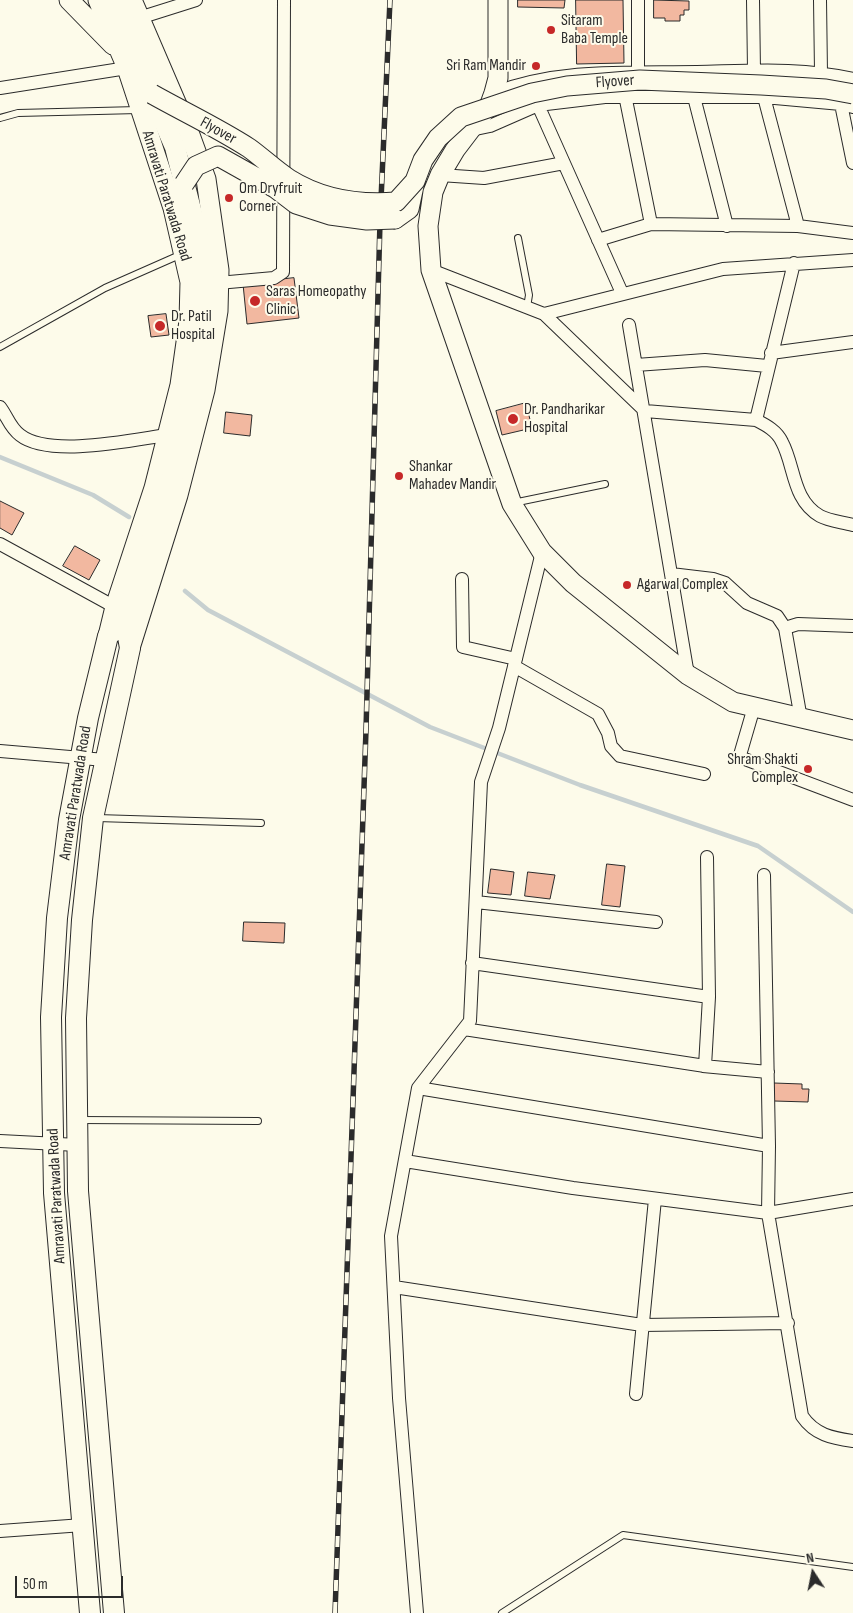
<!DOCTYPE html>
<html>
<head>
<meta charset="utf-8">
<style>
  body { margin:0 }
  #map { position:relative; width:853px; height:1613px; overflow:hidden; background:#fdfbea; font-family:"Sofia Sans Condensed",sans-serif }
  canvas { display:block }
  .north { position:absolute; left:788px; top:1548px; width:50px; height:50px; -webkit-text-stroke:4px #fdfbea; paint-order:stroke; rotate:349deg; font-size:14px; font-weight:700; line-height:20px; text-align:center; color:#2b2b2b }
  .north::after { content:''; display:block; margin:auto; width:18px; height:22px; background:#2b2b2b; clip-path:polygon(50% 0,100% 100%,50% 72%,0 100%) }
  .scale { position:absolute; left:15px; top:1576px; width:108px; height:22px; box-sizing:border-box; border:2px solid #2b2b2b; border-top:0; padding-left:6px; font-size:15px; line-height:18px; white-space:nowrap; color:#2b2b2b; -webkit-text-stroke:4px #fdfbea; paint-order:stroke }
</style>
</head>
<body>
<div id="map">
<canvas width="853" height="1613"></canvas>
<div class="north">N</div>
<div class="scale">50 m</div>
</div>
<script>
const ctx = document.querySelector('canvas').getContext('2d');
ctx.lineJoin = 'round';
function strokePath(path, color, width, dash) { ctx.strokeStyle = color; ctx.lineWidth = width; ctx.lineCap = dash ? 'butt' : 'round'; ctx.setLineDash(dash || []); ctx.stroke(path); }
function fill(path, color) { ctx.fillStyle = color; ctx.fill(path, 'evenodd'); }
function write(font, color, halo, rows, align = 'center') {
  ctx.font = font + ' "Sofia Sans Condensed",sans-serif'; ctx.lineWidth = 4; ctx.setLineDash([]); ctx.textBaseline = 'middle'; ctx.strokeStyle = halo; ctx.fillStyle = color; for (const [text, x, y, turn = 0] of rows) {
    ctx.save(); ctx.translate(x, y); ctx.rotate((+turn || 0) * Math.PI / 180); ctx.textAlign = isNaN(turn) ? turn : align; if (halo) ctx.strokeText(text, 0, 0); ctx.fillText(text, 0, 0); ctx.restore();
  }
}
strokePath(new Path2D(`
  M 0,457 L 93,495 L 129,517
  M 185,591 L 208,610 L 430,727 L 580,785 L 758,846 L 853,912`), '#c7d0d0', 4.5);
const building = new Path2D(`
  M 518,0 L 565,0 L 564,8 L 518,7 Z
  M 576,0 L 623,0 L 624,63 L 577,64 Z
  M 654,0 L 689,1 L 689,10 L 684,10 L 684,15 L 680,15 L 680,21 L 665,21 L 665,18 L 654,18 Z
  M 294,278 L 299,318 L 247,324 L 243,284 Z
  M 166,314 L 169,335 L 151,337 L 148,316 Z
  M 526,403 L 532,428 L 502,435 L 496,411 Z
  M 226,412 L 252,415 L 250,436 L 224,433 Z
  M 0,501 L 24,513 L 12,535 L 0,528 Z
  M 75,546 L 100,560 L 89,580 L 63,566 Z
  M 607,864 L 625,866 L 620,907 L 602,905 Z
  M 491,869 L 514,872 L 511,895 L 488,893 Z
  M 528,872 L 555,875 L 550,899 L 525,896 Z
  M 244,922 L 285,923 L 284,943 L 243,941 Z
  M 774,1083 L 802,1084 L 802,1089 L 809,1089 L 808,1102 L 774,1101 Z`);
fill(building, '#f2b8a0');
strokePath(building, '#2b2b2b', 1);
const lane = new Path2D(`
  M 0,118 L 18,113 L 138,110
  M 518,238 L 529,295 L 527,307
  M 0,347 L 105,288 L 182,254
  M 513,503 L 605,484
  M 97,818 L 261,823
  M 79,1120 L 258,1121
  M 502,1613 L 623,1535 L 853,1567`);
const street = new Path2D(`
  M 638,0 L 638,72
  M 753,0 L 754,70
  M 820,0 L 821,72
  M 139,18 L 196,0
  M 0,88 L 127,68
  M 494,93 C 560,68 628,73 697,72 C 750,71 802,67 853,79
  M 625,95 L 651,224 L 798,226 L 853,233
  M 694,97 L 727,226
  M 764,97 L 798,226
  M 841,104 L 853,163
  M 538,105 L 622,293
  M 471,130 L 490,126 L 538,105 L 605,97 L 764,97 L 841,104 L 853,107
  M 440,175 L 484,178 L 564,163
  M 598,240 L 651,224
  M 431,270 L 544,314 L 645,411 L 756,420 C 766,425 777,431 782,442 C 795,466 792,500 820,516 C 829,521 843,522 853,525
  M 218,283 L 274,278 L 283,272 L 284,0
  M 544,314 L 723,269 L 853,260
  M 629,325 L 688,675
  M 771,353 L 853,342
  M 636,365 L 705,360 L 767,366
  M 0,407 C 7,416 10,428 20,435 C 49,458 132,440 167,435
  M 756,420 L 794,263
  M 0,544 L 115,607
  M 671,574 L 713,579 L 725,583 L 747,603 L 777,616 L 785,628 L 801,719
  M 462,579 L 463,647 L 516,659
  M 785,628 L 798,624 L 853,626
  M 514,666 L 598,714 L 608,733 L 611,746 L 620,756 L 704,774
  M 754,707 L 740,755 L 742,758 L 853,800
  M 0,751 L 105,760
  M 764,875 L 769,1146 L 768,1213 L 802,1416 C 815,1435 832,1438 853,1441
  M 476,902 L 656,922
  M 472,963 L 709,997
  M 464,1029 L 705,1066 L 709,997 L 707,857
  M 703,1066 L 768,1072
  M 418,1088 L 769,1146
  M 0,1141 L 78,1145
  M 405,1161 L 573,1188 L 768,1213 L 853,1199
  M 394,1287 L 642,1325 L 788,1323
  M 636,1394 L 655,1199
  M 0,1531 L 83,1525
  M 417,1613 L 399,1398 L 391,1236 L 418,1088 L 470,1021 L 481,782 L 499,728 L 542,552`);
const secondary = new Path2D(`
  M 69,0 L 113,45
  M 98,0 L 127,68 L 173,208 L 190,282 L 189,321 L 180,385 L 154,488 L 115,607 L 108,636
  M 498,0 L 498,78 L 494,93 L 490,104 L 455,150 L 440,175 L 433,192 L 428,226 L 431,270 L 512,504 L 542,552 L 573,583 L 688,675 L 733,702 L 853,730
  M 395,219 L 409,209 L 415,181
  M 130,648 L 178,495 L 205,390 L 218,311 L 219,270 L 206,179 L 190,135 L 132,0`);
const primary = new Path2D(`
  M 90,1613 L 54,1193 L 51,1017 L 57,918 L 69,820 L 88,718 L 108,636 L 125,620
  M 114,1613 L 78,1191 L 76,1018 L 82,920 L 93,818 L 130,648 L 125,620 L 173,475 L 185,431 L 201,353 L 205,291 L 199,241 L 175,147 L 152,94 L 116,0`);
strokePath(lane, '#2b2b2b', 8);
strokePath(street, '#2b2b2b', 14);
strokePath(secondary, '#2b2b2b', 21);
strokePath(primary, '#2b2b2b', 22);
strokePath(lane, '#fdfbea', 6);
strokePath(street, '#fdfbea', 12);
strokePath(secondary, '#fdfbea', 19);
strokePath(primary, '#fdfbea', 20);
const rail = new Path2D(`
  M 335,1613 L 366,730 L 380,222 L 390,0`);
strokePath(rail, '#2b2b2b', 5.5);
strokePath(rail, '#fdfbea', 4, [11]);
const secondaryBridge = new Path2D(`
  M 152,94 C 184,112 218,128 249,148 C 263,158 275,170 289,179 C 321,199 359,205 396,202 L 415,181 L 423,160 L 438,138 L 461,117 L 532,93 L 567,86 L 640,80 L 761,85 L 826,89 L 853,94
  M 184,184 L 196,166 L 218,156 L 275,188 L 296,204 L 330,215 L 367,220 L 395,219`);
strokePath(secondaryBridge, '#2b2b2b', 21, []);
strokePath(secondaryBridge, '#fdfbea', 19);
for (const [x, y, r, color] of [
  [551,30,5,"#c62828"],
  [536,66,5,"#c62828"],
  [229,198,5,"#c62828"],
  [255,301,6,"#c62828"],
  [160,326,6,"#c62828"],
  [513,419,6,"#c62828"],
  [399,476,5,"#c62828"],
  [627,585,5,"#c62828"],
  [808,769,5,"#c62828"]
]) { const dot = new Path2D(); dot.arc(x, y, r, 0, 2 * Math.PI); ctx.fillStyle = color; ctx.fill(dot); strokePath(dot, '#fdfbea', 2); }
write('16px', '#2b2b2b', '#fdfbea', [
  ["Sitaram",561,21],
  ["Baba Temple",561,39],
  ["Sri Ram Mandir",526,66,"right"],
  ["Om Dryfruit",239,189],
  ["Corner",239,207],
  ["Saras Homeopathy",266,292],
  ["Clinic",266,310],
  ["Dr. Patil",171,317],
  ["Hospital",171,335],
  ["Dr. Pandharikar",524,410],
  ["Hospital",524,428],
  ["Shankar",409,467],
  ["Mahadev Mandir",409,485],
  ["Agarwal Complex",637,585],
  ["Shram Shakti",798,760,"right"],
  ["Complex",798,778,"right"]
], 'left');
write('16px', '#2b2b2b', '#fdfbea', [
  ["Flyover",615,82,-4],
  ["Flyover",218,131,29],
  ["Amravati Paratwada Road",166,196,73],
  ["Amravati Paratwada Road",76,793,-81],
  ["Amravati Paratwada Road",57,1196,-93]
]);
</script>
</body>
</html>
